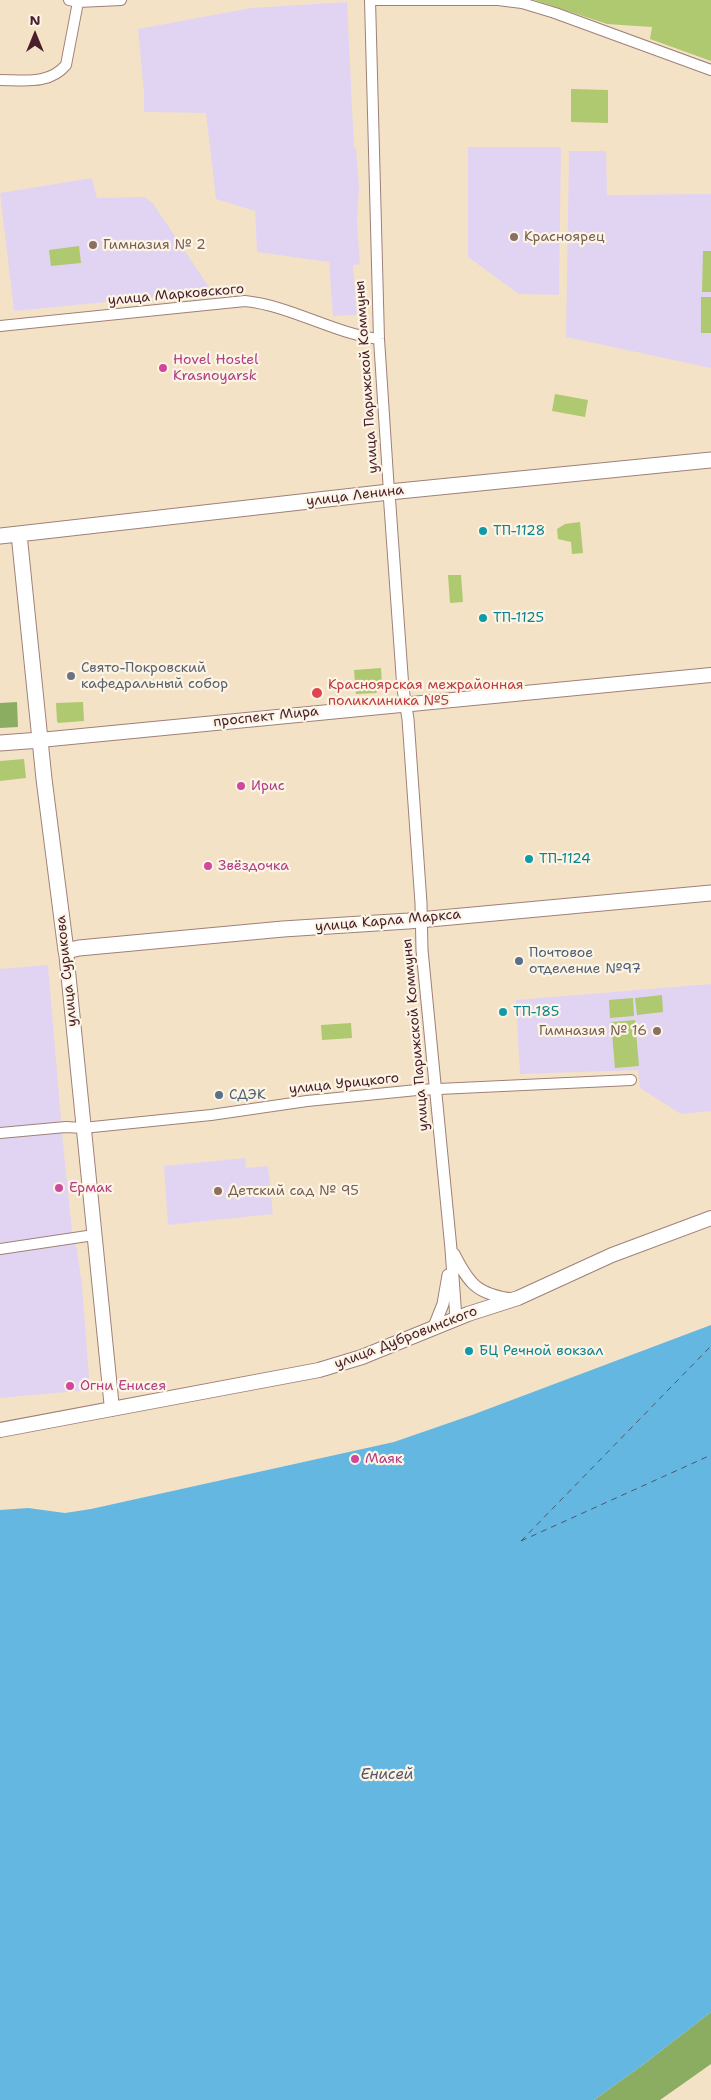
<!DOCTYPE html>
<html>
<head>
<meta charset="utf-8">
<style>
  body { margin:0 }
  #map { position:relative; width:711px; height:2100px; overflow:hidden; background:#f4e2c6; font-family:"Shantell Sans",sans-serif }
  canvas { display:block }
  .north { position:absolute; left:10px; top:10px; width:50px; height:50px; -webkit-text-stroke:4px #fcf5e5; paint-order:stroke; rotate:0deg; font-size:14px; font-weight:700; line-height:20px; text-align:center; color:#4a1f2b }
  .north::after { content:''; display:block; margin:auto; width:18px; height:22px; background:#4a1f2b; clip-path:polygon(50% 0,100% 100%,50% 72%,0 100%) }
</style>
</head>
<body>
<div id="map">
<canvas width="711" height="2100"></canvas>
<div class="north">N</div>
</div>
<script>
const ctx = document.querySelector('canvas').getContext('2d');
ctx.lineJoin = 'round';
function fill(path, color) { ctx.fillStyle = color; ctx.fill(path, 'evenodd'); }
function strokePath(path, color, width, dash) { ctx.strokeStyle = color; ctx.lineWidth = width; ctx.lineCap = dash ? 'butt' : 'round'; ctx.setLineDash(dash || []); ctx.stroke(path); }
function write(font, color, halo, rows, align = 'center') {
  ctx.font = font + ' "Shantell Sans",sans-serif'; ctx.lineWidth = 4.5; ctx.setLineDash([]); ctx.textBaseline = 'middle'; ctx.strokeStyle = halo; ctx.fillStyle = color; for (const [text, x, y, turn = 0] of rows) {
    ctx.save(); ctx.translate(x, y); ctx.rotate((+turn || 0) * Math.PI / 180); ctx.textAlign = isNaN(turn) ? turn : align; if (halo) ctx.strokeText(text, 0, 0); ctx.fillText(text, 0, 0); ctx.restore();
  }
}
fill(new Path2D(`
  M 347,2 L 354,148 L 356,148 L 359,187 L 357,222 L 360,264 L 353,265 L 357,315 L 333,316 L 329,262 L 257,252 L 255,211 L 216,199 L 206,113 L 144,112 L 144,92 L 138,29 L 251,8 Z
  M 468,147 L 561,147 L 559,295 L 519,294 L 468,257 Z
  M 569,151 L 606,151 L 607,195 L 711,194 L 711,368 L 566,337 Z
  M 92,178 L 97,198 L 144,197 L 152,202 L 209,287 L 208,292 L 14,311 L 0,193 Z
  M 48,965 L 63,1143 L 72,1231 L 77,1249 L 82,1286 L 90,1390 L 0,1398 L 0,969 Z
  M 711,984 L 711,1111 L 681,1114 L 640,1088 L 638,1070 L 520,1074 L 516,1000 Z
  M 245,1158 L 246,1168 L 268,1166 L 273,1214 L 168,1225 L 164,1166 Z`), '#e1d4f3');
fill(new Path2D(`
  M 534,0 L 711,0 L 711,61 L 650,39 L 652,27 L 607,24 Z
  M 571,89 L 608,90 L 608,123 L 571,122 Z
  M 79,246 L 81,263 L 51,266 L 49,250 Z
  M 703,251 L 711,251 L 711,292 L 702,292 Z
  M 701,297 L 711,297 L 711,333 L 701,333 Z
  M 555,394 L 588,400 L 585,417 L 552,411 Z
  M 580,522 L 583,553 L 572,554 L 571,542 L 558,539 L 557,529 L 565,524 Z
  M 448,575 L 461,575 L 463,602 L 450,603 Z
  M 381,668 L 382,685 L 376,693 L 356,694 L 354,670 Z
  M 83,702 L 84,721 L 58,723 L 57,721 L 56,703 Z
  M 24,759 L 26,778 L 0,781 L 0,761 Z
  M 662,995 L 663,1012 L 637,1015 L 635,998 Z
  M 633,998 L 634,1016 L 610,1018 L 609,1000 Z
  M 635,1020 L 639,1066 L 615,1068 L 611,1022 Z
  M 351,1023 L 352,1038 L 322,1040 L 321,1025 Z`), '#aec96f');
fill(new Path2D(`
  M 17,702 L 18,727 L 0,728 L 0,703 Z
  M 711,2012 L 711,2064 L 660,2100 L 594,2100 L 644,2064 Z`), '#8aad62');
fill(new Path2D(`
  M 711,1325 L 711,2012 L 644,2064 L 594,2100 L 0,2100 L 0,1510 L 28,1508 L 65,1513 L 91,1509 L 394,1442 L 472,1415 Z`), '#64b7e0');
strokePath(new Path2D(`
  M 521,1541 L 711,1346
  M 521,1541 L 711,1455`), '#53546a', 1, [6, 5]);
const minor = new Path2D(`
  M 69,0 L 78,2 L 121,0
  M 370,0 L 379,339 L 389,492
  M 370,0 L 498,0 L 522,3 L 555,13 L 711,70
  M 0,80 C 24,80 49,85 66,65 L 78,2
  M 0,326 L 245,301 C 292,306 332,333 379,339
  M 0,1133 L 66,1127 L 83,1128 L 211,1115 L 307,1101 L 417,1090 L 631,1080
  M 0,1249 L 94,1235`);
const tertiary = new Path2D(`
  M 389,492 L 403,689 L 408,719 L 421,903 L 422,950 L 451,1249 L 456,1319
  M 454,1254 C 469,1284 477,1294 512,1299
  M 433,1329 L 443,1304 L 448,1275`);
const secondary = new Path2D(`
  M 40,740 L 711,675
  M 66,951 L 112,1409
  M 0,1430 L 319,1370 L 362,1357 L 468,1314 L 518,1298 L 612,1255 L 711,1218`);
const primary = new Path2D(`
  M 19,534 L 44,779 L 66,951 L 79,948 L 283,929 L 408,921 L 711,893
  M 0,536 L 389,492 L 711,460
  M 0,743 L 40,740`);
strokePath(minor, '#9f8078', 12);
strokePath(tertiary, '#9f8078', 13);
strokePath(secondary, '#9f8078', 16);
strokePath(primary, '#9f8078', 17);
strokePath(minor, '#fff', 10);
strokePath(tertiary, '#fff', 11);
strokePath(secondary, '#fff', 14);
strokePath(primary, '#fff', 15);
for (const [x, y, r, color] of [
  [514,237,5,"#8d6e63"],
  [93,245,5,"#8d6e63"],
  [163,368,5,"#d1479c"],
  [483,531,5,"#0f9aa8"],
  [483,618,5,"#0f9aa8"],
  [71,676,5,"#6b7280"],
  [317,693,6,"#e0444e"],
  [241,786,5,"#d1479c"],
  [529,859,5,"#0f9aa8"],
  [208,866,5,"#d1479c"],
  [519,961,5,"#5c6f8a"],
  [503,1012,5,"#0f9aa8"],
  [657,1031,5,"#8d6e63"],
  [219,1095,5,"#5c6f8a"],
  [59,1188,5,"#d1479c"],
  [218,1191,5,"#8d6e63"],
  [469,1351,5,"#0f9aa8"],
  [70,1386,5,"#d1479c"],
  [355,1459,5,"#d1479c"]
]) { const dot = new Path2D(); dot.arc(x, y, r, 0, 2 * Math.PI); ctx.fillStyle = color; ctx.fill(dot); strokePath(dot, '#fcf5e5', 2); }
write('14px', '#785e54', '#fcf5e5', [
  ["Красноярец",524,237],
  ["Гимназия № 2",103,245],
  ["Гимназия № 16",647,1031,"right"],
  ["Детский сад № 95",228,1191]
], 'left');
write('14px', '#4a1f2b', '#fcf5e5', [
  ["улица Марковского",176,295,-5],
  ["улица Парижской Коммуны",367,377,-94],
  ["улица Ленина",355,496,-7],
  ["проспект Мира",266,717,-6],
  ["улица Карла Маркса",388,921,-5],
  ["улица Сурикова",67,971,-96],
  ["улица Парижской Коммуны",416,1035,-95],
  ["улица Урицкого",344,1084,-6],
  ["улица Дубровинского",406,1338,-21]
]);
write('14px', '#b23c85', '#fcf5e5', [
  ["Hovel Hostel",173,360],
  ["Krasnoyarsk",173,376],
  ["Ирис",251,786],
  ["Звёздочка",218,866],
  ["Ермак",69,1188],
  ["Огни Енисея",80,1386],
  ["Маяк",365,1459]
], 'left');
write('14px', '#0d838f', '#fcf5e5', [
  ["ТП-1128",493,531],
  ["ТП-1125",493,618],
  ["ТП-1124",539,859],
  ["ТП-185",513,1012],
  ["БЦ Речной вокзал",479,1351]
], 'left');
write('14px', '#5b616d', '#fcf5e5', [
  ["Свято-Покровский",81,668],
  ["кафедральный собор",81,684]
], 'left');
write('14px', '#be3a42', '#fcf5e5', [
  ["Красноярская межрайонная",328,685],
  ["поликлиника №5",328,701]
], 'left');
write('14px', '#4e5e75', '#fcf5e5', [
  ["Почтовое",529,953],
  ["отделение №97",529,969],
  ["СДЭК",229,1095]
], 'left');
write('italic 15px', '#53546a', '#fcf5e5', [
  ["Енисей",387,1775]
]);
</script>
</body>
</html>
